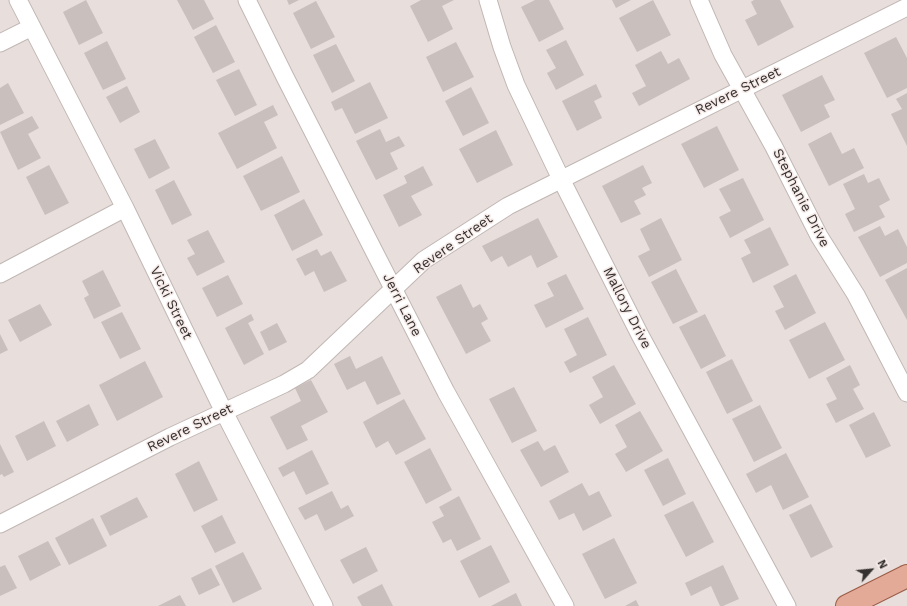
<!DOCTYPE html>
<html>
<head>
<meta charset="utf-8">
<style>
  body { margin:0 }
  #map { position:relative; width:907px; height:606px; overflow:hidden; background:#e8dedb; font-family:"Work Sans",sans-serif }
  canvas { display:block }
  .north { position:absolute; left:851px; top:550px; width:40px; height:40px; -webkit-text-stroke:3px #f6ebe8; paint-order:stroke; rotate:63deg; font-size:11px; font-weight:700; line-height:16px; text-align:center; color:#353130 }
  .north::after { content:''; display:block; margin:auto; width:14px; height:18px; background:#353130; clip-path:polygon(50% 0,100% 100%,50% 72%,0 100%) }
</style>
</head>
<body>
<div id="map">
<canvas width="907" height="606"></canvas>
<div class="north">N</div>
</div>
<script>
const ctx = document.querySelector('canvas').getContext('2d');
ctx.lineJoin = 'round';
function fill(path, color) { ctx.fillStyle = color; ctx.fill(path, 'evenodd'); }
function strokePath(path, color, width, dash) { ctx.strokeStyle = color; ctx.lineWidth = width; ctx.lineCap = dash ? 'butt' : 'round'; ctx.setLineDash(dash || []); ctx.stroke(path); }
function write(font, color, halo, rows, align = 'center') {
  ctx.font = font + ' "Work Sans",sans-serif'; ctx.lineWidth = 3; ctx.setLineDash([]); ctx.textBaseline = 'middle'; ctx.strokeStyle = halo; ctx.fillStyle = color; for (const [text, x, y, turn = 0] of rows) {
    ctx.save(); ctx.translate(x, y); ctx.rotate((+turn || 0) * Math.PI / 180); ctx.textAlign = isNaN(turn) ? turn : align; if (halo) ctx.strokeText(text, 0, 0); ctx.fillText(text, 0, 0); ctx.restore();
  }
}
fill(new Path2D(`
  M 86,0 L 103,33 L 79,45 L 63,12 Z
  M 177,0 L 204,0 L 214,19 L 193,30 Z
  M 287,0 L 299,0 L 289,5 Z
  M 421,0 L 454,0 L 442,6 L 453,29 L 428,42 L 410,6 Z
  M 535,0 L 549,0 L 564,29 L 539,42 L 521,7 Z
  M 612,0 L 631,0 L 616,8 Z
  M 653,0 L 671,35 L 637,52 L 619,18 Z
  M 754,0 L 780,0 L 794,27 L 758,46 L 745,20 L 757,14 L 751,2 Z
  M 316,1 L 335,37 L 311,49 L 293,13 Z
  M 216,25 L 235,62 L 213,73 L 194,37 Z
  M 896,37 L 907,58 L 907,88 L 887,98 L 864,53 Z
  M 566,40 L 584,75 L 556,90 L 547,73 L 556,68 L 546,50 Z
  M 107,41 L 126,79 L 103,90 L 84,53 Z
  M 456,42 L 474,77 L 443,92 L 426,57 Z
  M 336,44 L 355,81 L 332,93 L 313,55 Z
  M 661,51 L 668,64 L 679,58 L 690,79 L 639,106 L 632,93 L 646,86 L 635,65 Z
  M 239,69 L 257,105 L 235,116 L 216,80 Z
  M 822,75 L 835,100 L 824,105 L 830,117 L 801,132 L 782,95 Z
  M 370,82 L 388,118 L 355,134 L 342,108 L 335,111 L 331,102 Z
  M 8,83 L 24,113 L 0,125 L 0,88 Z
  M 596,84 L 602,97 L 594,101 L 602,118 L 577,131 L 562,101 Z
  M 127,86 L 140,112 L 120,123 L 106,97 Z
  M 471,87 L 489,123 L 463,136 L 445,101 Z
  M 907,93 L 907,146 L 891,114 L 902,109 L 896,99 Z
  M 273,105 L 278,115 L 264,122 L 277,148 L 237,169 L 218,133 Z
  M 32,116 L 39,128 L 28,134 L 41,158 L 18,170 L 0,132 Z
  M 717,126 L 739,170 L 704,188 L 681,144 Z
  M 380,129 L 386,142 L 399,136 L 405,146 L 390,153 L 398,169 L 376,180 L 356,141 Z
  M 496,130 L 513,165 L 477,183 L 459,149 Z
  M 831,132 L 842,154 L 854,148 L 864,168 L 829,186 L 808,144 Z
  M 155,139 L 170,168 L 149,179 L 134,149 Z
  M 282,156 L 300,192 L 261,211 L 243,176 Z
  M 49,165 L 69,203 L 45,215 L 26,177 Z
  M 643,165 L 652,183 L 642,188 L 646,195 L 634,201 L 641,214 L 621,223 L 602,186 Z
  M 423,166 L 433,185 L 411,196 L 422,215 L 399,227 L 383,195 L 407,183 L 404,176 Z
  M 864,174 L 868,183 L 879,178 L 890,200 L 879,206 L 885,217 L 854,232 L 845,214 L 855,209 L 843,184 Z
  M 743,178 L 764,220 L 730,238 L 719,217 L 731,211 L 719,189 Z
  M 174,180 L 192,215 L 172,225 L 155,190 Z
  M 304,199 L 323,235 L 292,251 L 274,215 Z
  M 538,218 L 558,257 L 537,268 L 531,255 L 508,267 L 502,256 L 491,262 L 482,246 Z
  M 661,218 L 682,260 L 649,277 L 638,256 L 650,250 L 640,229 Z
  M 880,226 L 885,236 L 898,229 L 907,247 L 907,263 L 880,277 L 858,237 Z
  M 770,227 L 789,265 L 753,283 L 741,258 L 751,253 L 744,240 Z
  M 208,230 L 225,262 L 197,276 L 187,258 L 195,254 L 187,240 Z
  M 317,249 L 321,256 L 331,251 L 347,281 L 324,292 L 314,271 L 305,276 L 296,259 Z
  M 907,268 L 907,320 L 885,280 Z
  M 676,269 L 698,312 L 673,324 L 651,282 Z
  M 103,270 L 121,306 L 94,319 L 84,298 L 89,295 L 82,281 Z
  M 566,274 L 584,309 L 546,328 L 534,305 L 554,296 L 547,283 Z
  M 796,274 L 816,313 L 785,330 L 775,311 L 784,307 L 773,286 Z
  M 228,275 L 243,304 L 217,317 L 202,288 Z
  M 461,284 L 473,308 L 480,304 L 488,319 L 481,323 L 491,341 L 466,354 L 436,297 Z
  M 40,304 L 52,325 L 20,342 L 8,320 Z
  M 122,312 L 141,349 L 120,359 L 101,322 Z
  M 251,314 L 254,320 L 248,323 L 264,354 L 244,365 L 225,328 Z
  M 705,314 L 726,356 L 701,369 L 679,327 Z
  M 588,317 L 607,355 L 570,373 L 564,362 L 577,355 L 564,329 Z
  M 825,322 L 845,360 L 809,379 L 789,340 Z
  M 277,323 L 287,342 L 269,351 L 260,332 Z
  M 0,334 L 8,350 L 0,354 Z
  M 350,356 L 356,369 L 382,356 L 401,394 L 377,405 L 365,381 L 347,390 L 334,364 Z
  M 732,359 L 753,401 L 727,414 L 706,372 Z
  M 145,361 L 163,397 L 117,421 L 99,385 Z
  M 614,365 L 636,404 L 600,424 L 589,405 L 603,397 L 592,377 Z
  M 850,365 L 860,385 L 853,389 L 864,409 L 836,423 L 826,404 L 837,399 L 826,378 Z
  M 311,380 L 328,412 L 301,426 L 308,440 L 287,450 L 270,417 L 301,401 L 295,388 Z
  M 514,387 L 537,431 L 512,443 L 489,399 Z
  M 404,399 L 426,439 L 396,455 L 388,441 L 376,448 L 363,422 Z
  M 89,404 L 99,425 L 67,442 L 56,421 Z
  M 760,405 L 782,448 L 754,462 L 732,419 Z
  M 640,411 L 663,451 L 626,472 L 615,454 L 627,447 L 615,425 Z
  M 874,412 L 891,446 L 866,458 L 849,425 Z
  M 44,421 L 56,446 L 27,461 L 15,436 Z
  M 538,441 L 544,451 L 555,445 L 569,472 L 541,487 L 520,450 Z
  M 0,444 L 14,472 L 4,477 L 2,474 L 0,475 Z
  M 430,448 L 452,490 L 426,504 L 404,462 Z
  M 312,450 L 329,484 L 306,495 L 294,471 L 283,477 L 278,468 Z
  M 786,453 L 809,497 L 783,510 L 771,485 L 756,493 L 746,474 Z
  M 668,458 L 686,494 L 663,506 L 644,470 Z
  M 199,461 L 218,500 L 194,512 L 175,474 Z
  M 582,483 L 589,496 L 599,491 L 612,516 L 583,531 L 574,513 L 559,520 L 549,501 Z
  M 332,491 L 341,509 L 348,505 L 354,516 L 325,531 L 317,514 L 305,520 L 298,508 Z
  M 459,496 L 481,539 L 457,551 L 451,539 L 443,543 L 432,522 L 444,516 L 439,507 Z
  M 137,497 L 148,517 L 110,536 L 100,516 Z
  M 693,501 L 714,542 L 686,557 L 664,515 Z
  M 811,504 L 833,547 L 811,558 L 789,515 Z
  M 222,515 L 236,543 L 215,553 L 201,526 Z
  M 93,518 L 107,546 L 69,565 L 55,538 Z
  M 614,538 L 637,583 L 605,599 L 582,554 Z
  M 48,541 L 61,565 L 30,581 L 18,556 Z
  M 491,545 L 510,582 L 479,598 L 460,561 Z
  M 366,547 L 378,571 L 353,584 L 340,560 Z
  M 243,552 L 262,589 L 233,603 L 215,566 Z
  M 5,565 L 17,588 L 0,596 L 0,567 Z
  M 723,565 L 739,599 L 723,606 L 720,606 L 711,586 L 691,596 L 685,583 Z
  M 211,568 L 220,585 L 199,595 L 191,578 Z
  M 382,584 L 393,606 L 362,606 L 357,597 Z
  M 516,593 L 522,606 L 491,606 Z
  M 180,595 L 186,606 L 158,606 Z
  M 636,600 L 639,606 L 625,606 Z`), '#c9bfbc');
const street = new Path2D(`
  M 18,0 L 125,208 L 224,412 L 324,606
  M 247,0 L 285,77 L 446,392 L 565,606
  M 488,0 L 502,47 L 516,85 L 561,179 L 640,335 L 787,606
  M 699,0 L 723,55 L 774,147 L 819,236 L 856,295 L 907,393
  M 0,43 L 32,27
  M 0,274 L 125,208
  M 0,524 L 170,437 L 284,384 L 308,370 L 424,260 L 508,206 L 907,7`);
const primary = new Path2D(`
  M 847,606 L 907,576`);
strokePath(street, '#c1b7b4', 19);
strokePath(primary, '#9a5b47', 24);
strokePath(street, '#fff', 17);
strokePath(primary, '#e3aa98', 22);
write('14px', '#353130', '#f6ebe8', [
  ["Revere Street",738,91,-26],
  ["Stephanie Drive",801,198,63],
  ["Revere Street",453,244,-35],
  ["Vicki Street",171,303,64],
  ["Jerri Lane",402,305,63],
  ["Mallory Drive",627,308,63],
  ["Revere Street",190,428,-26]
]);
</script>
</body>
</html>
